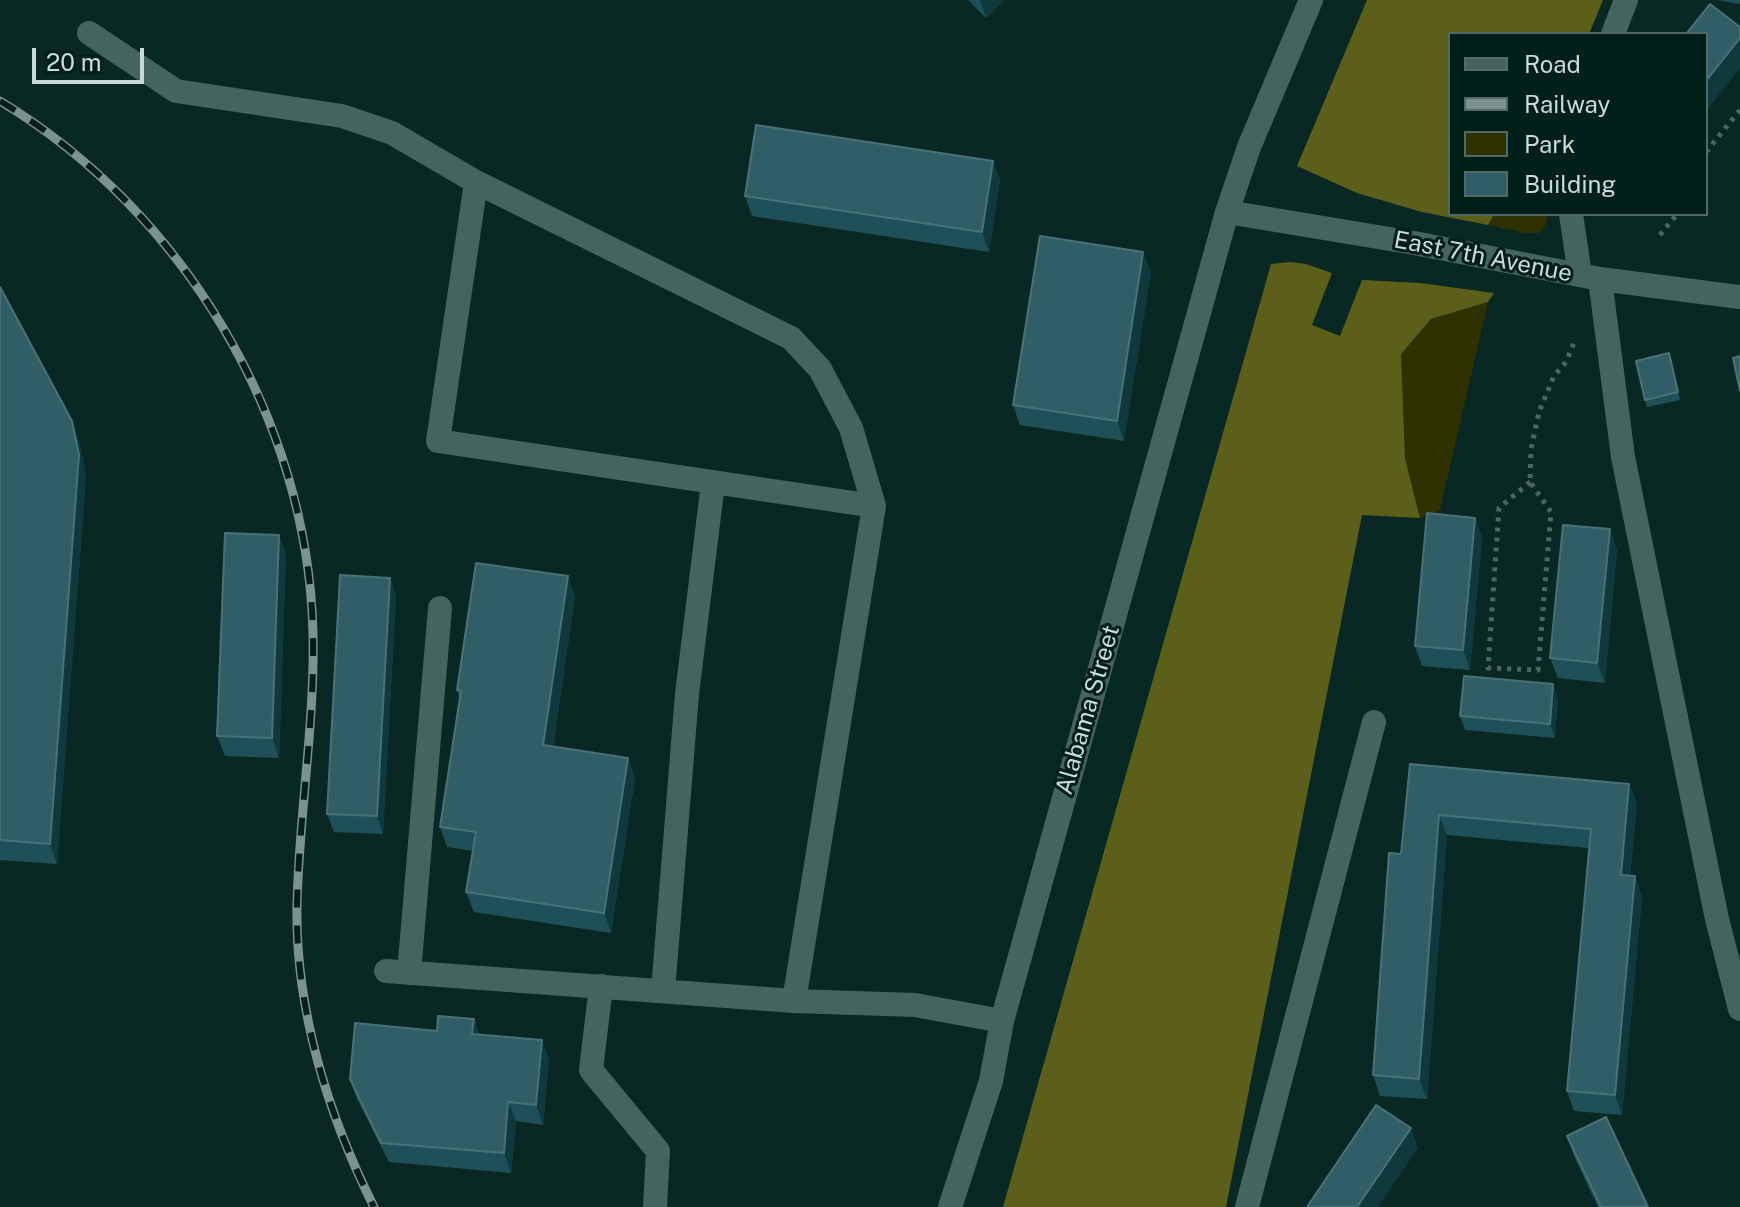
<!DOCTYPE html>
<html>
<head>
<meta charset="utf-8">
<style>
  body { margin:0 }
  #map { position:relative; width:1740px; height:1207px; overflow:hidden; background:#0a2823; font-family:"Public Sans",sans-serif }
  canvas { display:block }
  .legend { position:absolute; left:1448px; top:32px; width:260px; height:184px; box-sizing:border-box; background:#011f19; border:2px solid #516a65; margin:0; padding:10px 14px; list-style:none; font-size:24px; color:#cadbd7 }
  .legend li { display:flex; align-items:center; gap:16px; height:40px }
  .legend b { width:40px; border:2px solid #516a65 }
  .scale { position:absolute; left:32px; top:48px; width:112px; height:36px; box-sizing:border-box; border:4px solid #cadbd7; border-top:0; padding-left:10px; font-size:24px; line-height:28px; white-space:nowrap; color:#cadbd7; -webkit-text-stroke:6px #011f19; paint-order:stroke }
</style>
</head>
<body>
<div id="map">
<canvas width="1740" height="1207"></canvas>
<ul class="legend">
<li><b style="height:10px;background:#46645e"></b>Road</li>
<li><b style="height:10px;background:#7b928d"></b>Railway</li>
<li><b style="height:22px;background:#2f3100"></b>Park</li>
<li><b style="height:22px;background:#315e66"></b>Building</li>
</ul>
<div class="scale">20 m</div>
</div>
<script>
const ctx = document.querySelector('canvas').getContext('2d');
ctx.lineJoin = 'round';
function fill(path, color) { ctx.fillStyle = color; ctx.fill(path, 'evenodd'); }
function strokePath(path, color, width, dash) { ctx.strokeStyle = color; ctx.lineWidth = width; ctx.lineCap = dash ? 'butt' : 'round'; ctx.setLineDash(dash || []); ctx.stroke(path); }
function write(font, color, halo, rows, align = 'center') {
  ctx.font = font + ' "Public Sans",sans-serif'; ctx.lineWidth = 6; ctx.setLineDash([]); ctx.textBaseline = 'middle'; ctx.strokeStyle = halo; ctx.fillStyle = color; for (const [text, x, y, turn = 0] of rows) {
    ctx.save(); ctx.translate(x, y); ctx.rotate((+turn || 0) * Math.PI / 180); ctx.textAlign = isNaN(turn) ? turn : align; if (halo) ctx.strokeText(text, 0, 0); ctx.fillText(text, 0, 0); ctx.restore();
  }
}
fill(new Path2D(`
  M 1494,214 L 1548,214 L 1545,226 L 1539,233 L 1525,233 L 1488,225 Z
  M 1488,302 L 1440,510 L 1420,518 L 1402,447 L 1401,353 L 1431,319 Z`), '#2f3100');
fill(new Path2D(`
  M 1367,0 L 1603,0 L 1589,34 L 1450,34 L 1450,214 L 1494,214 L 1488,225 L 1422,212 L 1357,193 L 1297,166 Z
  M 1290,262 L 1306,264 L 1332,273 L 1312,325 L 1340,336 L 1362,280 L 1420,283 L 1494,293 L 1488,302 L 1431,319 L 1401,354 L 1405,458 L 1420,518 L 1362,515 L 1226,1207 L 1003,1207 L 1271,264 Z`), '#5c5f19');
strokePath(new Path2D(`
  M 1706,152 L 1740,110
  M 1660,235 L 1677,214
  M 1530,482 L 1499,508 L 1488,668 L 1538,670 L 1551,512 L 1530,482 L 1531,449 L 1539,412 L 1554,376 L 1566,362 L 1576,338`), '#4c6661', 5, [4, 6]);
strokePath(new Path2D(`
  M 89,33 L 176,91 L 342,116 L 392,133 L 476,182 L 438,441 L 874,506 L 794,1001
  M 1613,34 L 1626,0
  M 476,182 L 791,338 L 820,369 L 851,428 L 874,506
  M 1227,212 L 1414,243 L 1600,279 L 1740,297
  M 1571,214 L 1580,275
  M 1600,279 L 1623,457 L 1717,919 L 1740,1009
  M 386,971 L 794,1001 L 915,1005 L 1002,1021
  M 409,973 L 440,608
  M 601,986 L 591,1070 L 658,1151 L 655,1207
  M 663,991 L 687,694 L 713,483
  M 950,1207 L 991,1081 L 1002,1021 L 1227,212 L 1249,147 L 1311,0
  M 1247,1207 L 1374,722`), '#46645e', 24);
const rail = new Path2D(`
  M 0,101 C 183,211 308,419 313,633 C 315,724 299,814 297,905 C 295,1009 328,1115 374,1207`);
strokePath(rail, '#7b928d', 9);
strokePath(rail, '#011f19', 6, [18]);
fill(new Path2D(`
  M 968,0 L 1004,0 L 986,18 Z
  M 1716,0 L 1740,0 L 1740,4 Z
  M 993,161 L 1000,181 L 989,252 L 752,216 L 745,196 Z
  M 1151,272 L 1124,441 L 1020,425 L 1013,405 Z
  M 0,287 L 79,441 L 86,475 L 57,864 L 0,860 Z
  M 1669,353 L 1680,400 L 1647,407 L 1645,400 Z
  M 1475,518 L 1482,538 L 1470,670 L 1422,666 L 1415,646 Z
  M 279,535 L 286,555 L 279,758 L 225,756 L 217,736 Z
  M 1617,549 L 1605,683 L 1558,678 L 1550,658 Z
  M 390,578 L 396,596 L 383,834 L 334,832 L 327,814 Z
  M 575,596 L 553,747 L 628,758 L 635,778 L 611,933 L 474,912 L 466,892 L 473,851 L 447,847 L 440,827 L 460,699 L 457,690 Z
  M 1558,698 L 1555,738 L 1465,730 L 1460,716 Z
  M 1410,764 L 1629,784 L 1637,804 L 1630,876 L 1642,896 L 1622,1115 L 1574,1111 L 1567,1091 L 1589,848 L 1447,835 L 1427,1099 L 1380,1096 L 1373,1075 L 1401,854 Z
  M 474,1019 L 479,1034 L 542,1040 L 549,1060 L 543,1125 L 516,1121 L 511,1173 L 389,1162 L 357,1099 L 350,1079 L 437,1031 Z
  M 1567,1136 L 1648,1207 L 1598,1207 L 1574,1156 Z`), '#1f5059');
fill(new Path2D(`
  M 980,0 L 1004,0 L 986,18 Z
  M 1740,38 L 1740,68 L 1706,111 L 1706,81 Z
  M 993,161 L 1000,181 L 989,252 L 982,232 Z
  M 1143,252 L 1151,272 L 1124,441 L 1117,421 Z
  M 72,421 L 79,441 L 86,475 L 57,864 L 50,844 Z
  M 1475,518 L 1482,538 L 1470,670 L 1463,650 Z
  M 1610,529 L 1617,549 L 1605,683 L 1597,663 Z
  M 279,535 L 286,555 L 279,758 L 272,738 Z
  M 568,576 L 575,596 L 550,765 L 543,745 Z
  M 390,578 L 396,596 L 383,834 L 377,816 Z
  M 1553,684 L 1558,698 L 1555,738 L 1550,724 Z
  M 628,758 L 635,778 L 611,933 L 604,913 Z
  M 1629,784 L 1637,804 L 1628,895 L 1621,875 Z
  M 1439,815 L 1447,835 L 1427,1099 L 1419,1079 Z
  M 1635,876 L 1642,896 L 1622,1115 L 1615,1095 Z
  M 474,1019 L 481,1039 L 472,1034 Z
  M 542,1040 L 549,1060 L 543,1125 L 536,1105 Z
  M 508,1102 L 516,1121 L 511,1173 L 504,1153 Z
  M 1411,1128 L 1418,1148 L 1378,1207 L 1357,1207 Z`), '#0f393d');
const building = new Path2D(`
  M 1710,4 L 1740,27 L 1740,38 L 1706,81 L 1706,34 L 1686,34 Z
  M 756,125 L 993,161 L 982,232 L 745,196 Z
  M 1040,236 L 1143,252 L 1117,421 L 1013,405 Z
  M 0,287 L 72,421 L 79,455 L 50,844 L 0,840 Z
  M 1669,353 L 1678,392 L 1645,400 L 1636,361 Z
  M 1740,356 L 1740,391 L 1733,358 Z
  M 1427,513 L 1475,518 L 1463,650 L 1415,646 Z
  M 1563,525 L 1610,529 L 1597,663 L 1550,658 Z
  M 225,533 L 279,535 L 272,738 L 217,736 Z
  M 476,563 L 568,576 L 543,745 L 628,758 L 604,913 L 466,892 L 476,832 L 440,827 L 461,691 L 457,690 Z
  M 340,575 L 390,578 L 377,816 L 327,814 Z
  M 1464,676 L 1553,684 L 1550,724 L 1460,716 Z
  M 1410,764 L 1629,784 L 1621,875 L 1635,876 L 1615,1095 L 1567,1091 L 1591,829 L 1439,815 L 1419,1079 L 1373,1075 L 1389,853 L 1401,854 Z
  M 438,1016 L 474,1019 L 472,1034 L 542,1040 L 536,1105 L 508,1102 L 504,1153 L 381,1143 L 350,1079 L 355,1023 L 437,1031 Z
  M 1376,1105 L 1411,1128 L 1357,1207 L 1307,1207 Z
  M 1606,1117 L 1648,1207 L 1601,1207 L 1567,1136 Z`);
fill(building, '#315e66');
strokePath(building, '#497278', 2);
write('24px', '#cadbd7', '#011f19', [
  ["East 7th Avenue",1483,257,11],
  ["Alabama Street",1088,710,-74]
]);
</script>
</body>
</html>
